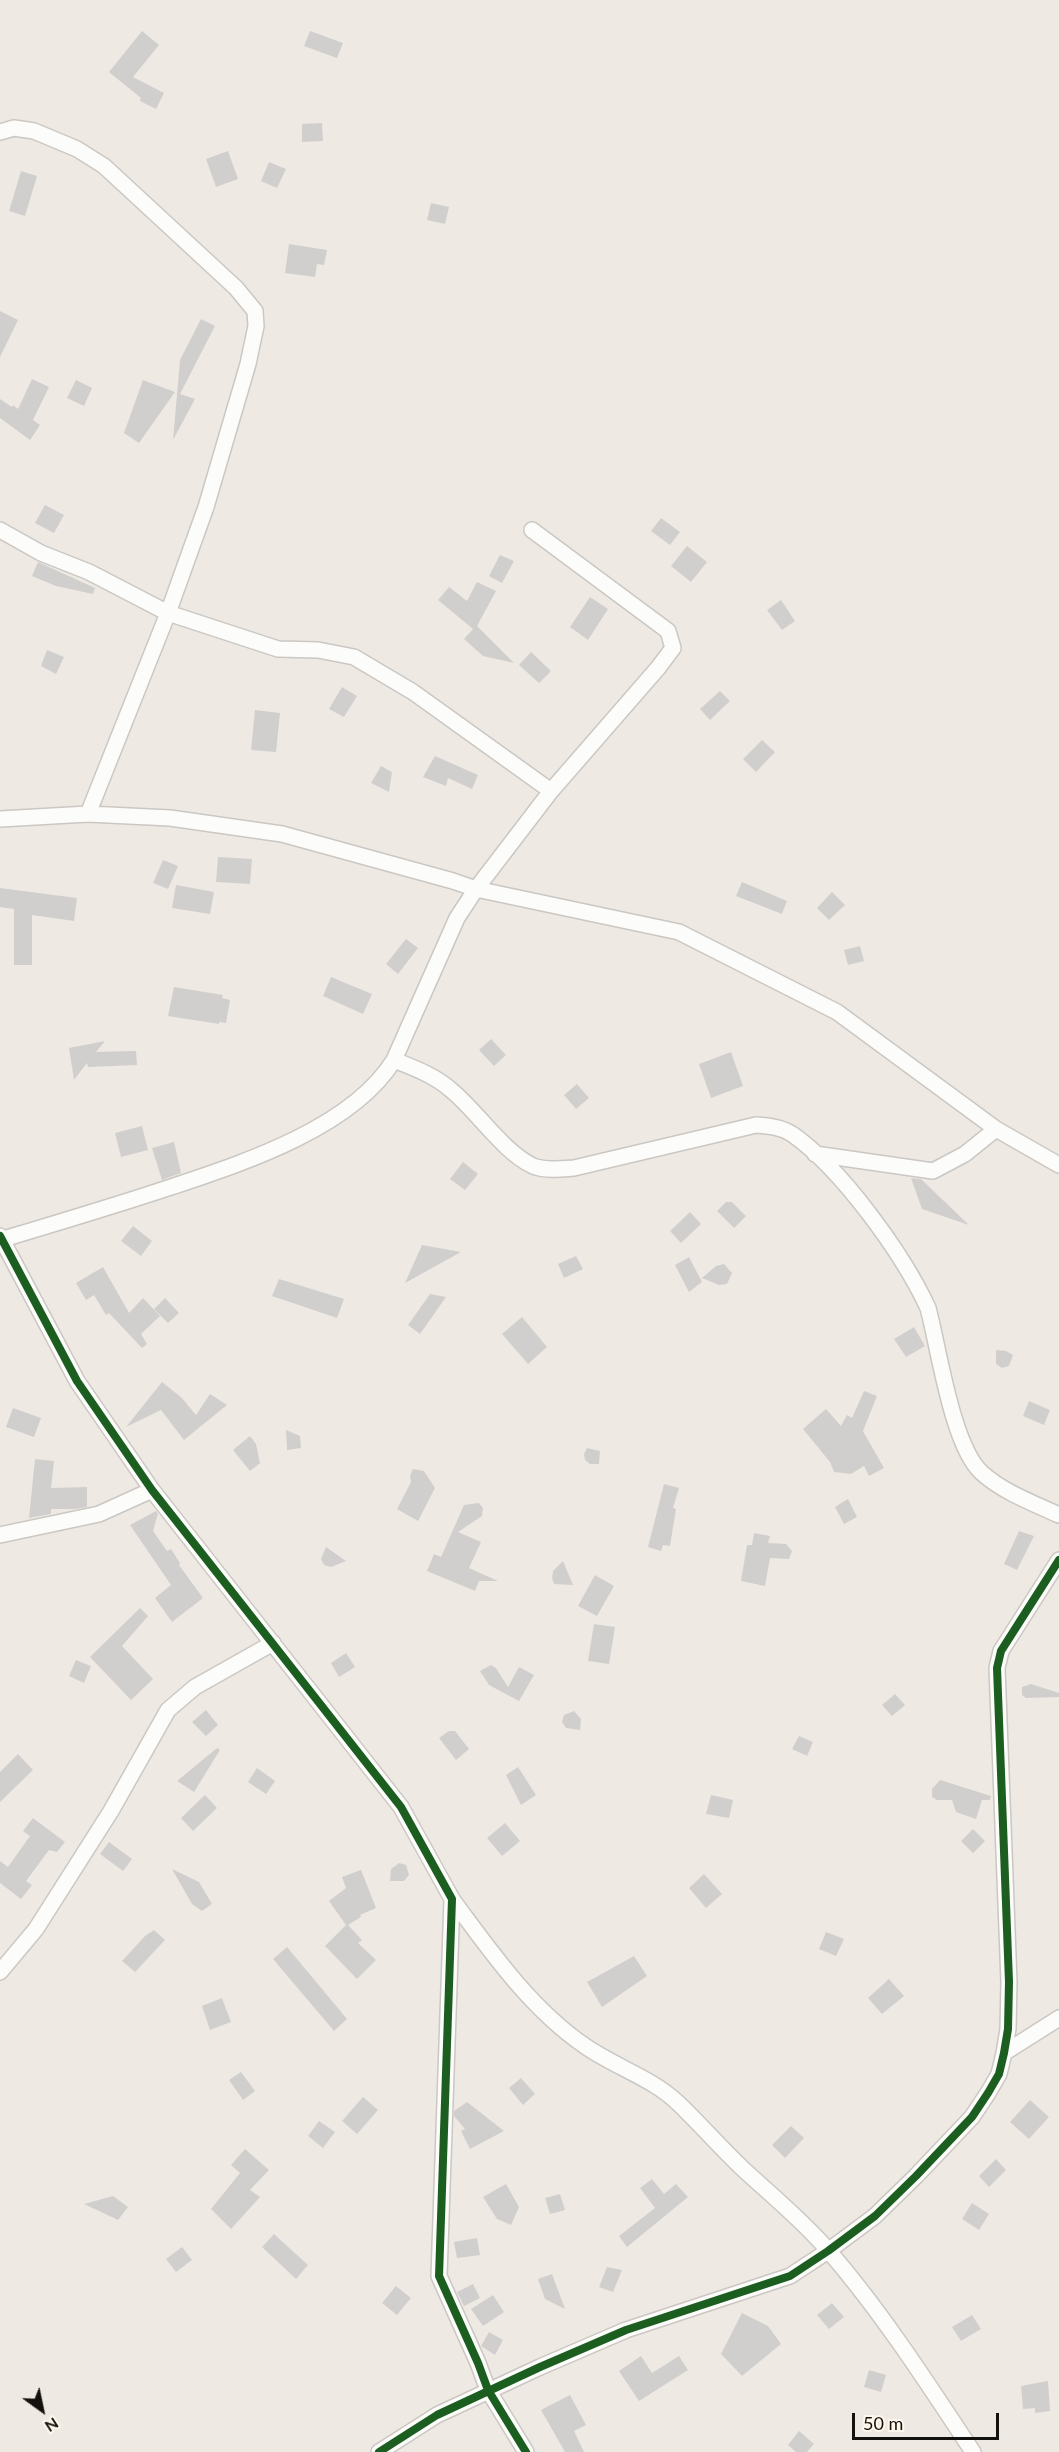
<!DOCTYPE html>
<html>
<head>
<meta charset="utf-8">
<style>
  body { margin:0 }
  #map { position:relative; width:1059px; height:2452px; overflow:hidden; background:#eee9e3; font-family:Lato,sans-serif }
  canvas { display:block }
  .north { position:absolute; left:12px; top:2380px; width:60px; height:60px; -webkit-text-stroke:4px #fff7ec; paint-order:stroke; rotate:147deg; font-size:16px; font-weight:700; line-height:24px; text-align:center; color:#13110d }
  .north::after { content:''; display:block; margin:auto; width:21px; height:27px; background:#13110d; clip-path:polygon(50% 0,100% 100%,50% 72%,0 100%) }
  .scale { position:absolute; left:852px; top:2413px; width:147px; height:27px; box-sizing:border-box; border:3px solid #13110d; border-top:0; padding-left:8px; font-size:18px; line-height:21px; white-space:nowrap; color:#13110d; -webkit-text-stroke:4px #fff7ec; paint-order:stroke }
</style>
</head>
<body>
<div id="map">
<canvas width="1059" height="2452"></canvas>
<div class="north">N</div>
<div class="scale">50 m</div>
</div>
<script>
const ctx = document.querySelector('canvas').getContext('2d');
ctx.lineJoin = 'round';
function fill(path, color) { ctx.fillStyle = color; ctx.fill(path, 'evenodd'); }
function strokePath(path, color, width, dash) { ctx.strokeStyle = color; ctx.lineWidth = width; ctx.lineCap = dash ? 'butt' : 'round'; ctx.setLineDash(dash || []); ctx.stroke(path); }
fill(new Path2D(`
  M 142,31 L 159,45 L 133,77 L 164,93 L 156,109 L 140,101 L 141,98 L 109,72 Z
  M 310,31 L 343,43 L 337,58 L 304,46 Z
  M 322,123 L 323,141 L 302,142 L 302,124 Z
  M 228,151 L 238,179 L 216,187 L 206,159 Z
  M 269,162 L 286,169 L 277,188 L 261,181 Z
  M 21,171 L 37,176 L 25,216 L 9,211 Z
  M 431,203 L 449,207 L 445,224 L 427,220 Z
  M 289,244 L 327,250 L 324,265 L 317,264 L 315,277 L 285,273 Z
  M 0,311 L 18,320 L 0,357 Z
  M 201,319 L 215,326 L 180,394 L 195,399 L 173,440 L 180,360 Z
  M 32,379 L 49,387 L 33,420 L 40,425 L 30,440 L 0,418 L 0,399 L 12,407 L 13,405 L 18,409 Z
  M 76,380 L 92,388 L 84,406 L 67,398 Z
  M 143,380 L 175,392 L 139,443 L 124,433 Z
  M 45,505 L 64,515 L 54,533 L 35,523 Z
  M 661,518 L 680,532 L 670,545 L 651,531 Z
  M 687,546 L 707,562 L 691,582 L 671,566 Z
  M 500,555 L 514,561 L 502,583 L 489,576 Z
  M 38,562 L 95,588 L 93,594 L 56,586 L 32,576 Z
  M 477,582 L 496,591 L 477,626 L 514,663 L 483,656 L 464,639 L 473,629 L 438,600 L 449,587 L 467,601 Z
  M 590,597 L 608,609 L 588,640 L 570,627 Z
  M 781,600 L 795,621 L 782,630 L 767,610 Z
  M 47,650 L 64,657 L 56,674 L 41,666 Z
  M 531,652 L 551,671 L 539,683 L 519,665 Z
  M 342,687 L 357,696 L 344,717 L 329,709 Z
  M 720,691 L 730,701 L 710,720 L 700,709 Z
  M 255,710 L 280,713 L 276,752 L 251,750 Z
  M 762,740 L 775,752 L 756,772 L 743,759 Z
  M 435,756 L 478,775 L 472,789 L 448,778 L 446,786 L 423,777 Z
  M 381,766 L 392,772 L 389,792 L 371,783 Z
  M 218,857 L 252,859 L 250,884 L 216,882 Z
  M 163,860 L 178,866 L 168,889 L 153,883 Z
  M 742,882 L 787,901 L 782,914 L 736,896 Z
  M 176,885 L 214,892 L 210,914 L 172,908 Z
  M 0,888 L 77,898 L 74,921 L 32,915 L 32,965 L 14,965 L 14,909 L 0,907 Z
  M 832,892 L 845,905 L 829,920 L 817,908 Z
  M 406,939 L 418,948 L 398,974 L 386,964 Z
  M 860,946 L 864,961 L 848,965 L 844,950 Z
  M 331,977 L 372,994 L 363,1014 L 323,996 Z
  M 174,987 L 223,995 L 222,998 L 230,1000 L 226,1023 L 219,1022 L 219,1024 L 168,1016 Z
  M 491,1039 L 506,1055 L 494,1066 L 479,1050 Z
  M 105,1041 L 96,1052 L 136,1051 L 137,1065 L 88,1067 L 87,1063 L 74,1080 L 69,1048 Z
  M 731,1052 L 743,1086 L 711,1098 L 699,1064 Z
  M 577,1084 L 589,1098 L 576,1109 L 564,1095 Z
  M 142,1126 L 148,1150 L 121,1157 L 115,1133 Z
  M 174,1142 L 181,1173 L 162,1180 L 152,1148 Z
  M 463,1162 L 478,1174 L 465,1190 L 450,1179 Z
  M 911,1178 L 921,1179 L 969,1225 L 922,1209 Z
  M 726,1202 L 732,1202 L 746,1216 L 734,1228 L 717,1211 Z
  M 690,1212 L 701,1224 L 681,1243 L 670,1231 Z
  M 133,1226 L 152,1241 L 141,1256 L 121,1241 Z
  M 422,1245 L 461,1252 L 405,1283 Z
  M 576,1256 L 583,1269 L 564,1278 L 558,1264 Z
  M 689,1257 L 702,1282 L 689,1292 L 675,1265 Z
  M 724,1264 L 732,1273 L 727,1284 L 719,1285 L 702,1278 L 716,1266 Z
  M 103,1267 L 129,1313 L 143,1298 L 160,1316 L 141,1334 L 147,1344 L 142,1348 L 109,1313 L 106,1315 L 94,1295 L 86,1300 L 76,1283 Z
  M 279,1279 L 344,1299 L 337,1318 L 272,1296 Z
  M 430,1294 L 446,1297 L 420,1334 L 408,1325 Z
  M 165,1298 L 179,1313 L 168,1323 L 154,1309 Z
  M 522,1317 L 547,1347 L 528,1364 L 502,1334 Z
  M 914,1327 L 925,1346 L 906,1357 L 894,1339 Z
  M 996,1350 L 1006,1351 L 1013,1355 L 1009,1366 L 1002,1368 L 996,1364 Z
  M 162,1382 L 182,1398 L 196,1415 L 210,1394 L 227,1405 L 184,1440 L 161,1410 L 126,1427 Z
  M 864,1391 L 877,1396 L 863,1431 L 884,1468 L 869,1476 L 864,1466 L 851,1474 L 834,1472 L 830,1462 L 803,1429 L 826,1409 L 841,1426 L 847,1415 L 852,1418 Z
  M 1029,1401 L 1050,1410 L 1044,1425 L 1023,1416 Z
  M 13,1408 L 41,1418 L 34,1437 L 6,1427 Z
  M 286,1430 L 300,1436 L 301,1448 L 287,1450 Z
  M 250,1436 L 256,1444 L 260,1463 L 250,1471 L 233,1450 Z
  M 587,1448 L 600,1451 L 599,1464 L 590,1464 L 585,1460 L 584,1454 Z
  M 35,1459 L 54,1461 L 51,1488 L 87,1487 L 87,1507 L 75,1509 L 51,1509 L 51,1514 L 29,1518 Z
  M 413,1469 L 424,1471 L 435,1488 L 418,1521 L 397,1509 L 411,1482 L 410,1476 Z
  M 664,1484 L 679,1488 L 673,1508 L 676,1509 L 670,1546 L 663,1545 L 661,1551 L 648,1547 Z
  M 848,1499 L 857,1517 L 844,1524 L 835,1507 Z
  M 479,1503 L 483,1508 L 482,1516 L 458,1532 L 481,1542 L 469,1568 L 498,1581 L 479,1581 L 475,1591 L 427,1571 L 434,1554 L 441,1557 L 464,1505 Z
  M 156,1511 L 158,1514 L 153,1531 L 167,1551 L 171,1549 L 180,1563 L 179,1565 L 203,1598 L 172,1622 L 155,1598 L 171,1585 L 130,1525 Z
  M 1019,1531 L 1034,1536 L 1017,1570 L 1004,1564 Z
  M 754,1533 L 770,1536 L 768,1543 L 786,1544 L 792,1551 L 789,1559 L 770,1558 L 765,1586 L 741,1581 L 747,1545 L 752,1545 Z
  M 326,1547 L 346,1561 L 331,1567 L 324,1565 L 321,1559 Z
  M 563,1561 L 573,1585 L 554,1584 L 552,1578 L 553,1571 Z
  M 595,1575 L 614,1586 L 597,1616 L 578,1606 Z
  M 140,1608 L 148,1616 L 122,1646 L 153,1679 L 131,1700 L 90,1657 Z
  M 594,1624 L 615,1627 L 609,1664 L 588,1661 Z
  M 346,1653 L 355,1667 L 339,1677 L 331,1663 Z
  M 76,1660 L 91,1666 L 84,1683 L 69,1676 Z
  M 491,1665 L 496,1668 L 508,1687 L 519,1667 L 534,1675 L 519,1701 L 489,1685 L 480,1671 Z
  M 1031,1684 L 1059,1693 L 1059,1697 L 1026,1698 L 1022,1695 L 1022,1687 Z
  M 895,1694 L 905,1705 L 892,1716 L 882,1705 Z
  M 206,1710 L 218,1725 L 206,1736 L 192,1722 Z
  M 574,1711 L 581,1719 L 580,1730 L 566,1728 L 562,1722 L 564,1715 Z
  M 449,1731 L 455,1731 L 469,1749 L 456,1760 L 439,1738 Z
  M 799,1736 L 813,1742 L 807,1756 L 792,1749 Z
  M 217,1748 L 220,1750 L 194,1792 L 177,1781 Z
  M 18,1754 L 33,1770 L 0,1802 L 0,1772 Z
  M 518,1767 L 536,1795 L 521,1805 L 506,1775 Z
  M 257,1768 L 275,1781 L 266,1794 L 248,1782 Z
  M 940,1780 L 991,1796 L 990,1800 L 982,1800 L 976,1819 L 956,1812 L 952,1800 L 937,1800 L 932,1797 L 932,1789 Z
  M 205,1795 L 217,1808 L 193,1831 L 181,1818 Z
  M 711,1795 L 733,1800 L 729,1818 L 706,1814 Z
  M 33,1818 L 65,1842 L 57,1852 L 49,1850 L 26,1881 L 32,1885 L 21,1899 L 0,1883 L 0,1861 L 8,1867 L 30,1836 L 23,1831 Z
  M 505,1823 L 520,1841 L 502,1856 L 487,1838 Z
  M 973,1829 L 985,1841 L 973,1853 L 961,1841 Z
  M 109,1842 L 132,1859 L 123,1871 L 100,1854 Z
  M 399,1863 L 406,1865 L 409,1875 L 404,1881 L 390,1881 L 391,1869 Z
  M 172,1869 L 199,1882 L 212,1904 L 202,1911 L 192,1904 Z
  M 361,1870 L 376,1908 L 360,1915 L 361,1917 L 348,1925 L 362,1940 L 358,1943 L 376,1960 L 357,1979 L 325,1946 L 346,1925 L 329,1901 L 346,1888 L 342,1877 Z
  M 704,1874 L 722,1894 L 706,1908 L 689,1888 Z
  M 154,1930 L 165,1940 L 135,1972 L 122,1961 L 145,1936 Z
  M 826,1932 L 844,1939 L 836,1956 L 819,1949 Z
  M 287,1947 L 347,2019 L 334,2031 L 273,1959 Z
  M 634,1956 L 647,1976 L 602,2007 L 587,1982 Z
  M 889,1979 L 904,1996 L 882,2014 L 868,1998 Z
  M 222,1998 L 231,2022 L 210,2030 L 202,2006 Z
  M 241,2072 L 255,2091 L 243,2100 L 229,2080 Z
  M 521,2078 L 535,2094 L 523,2105 L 509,2088 Z
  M 363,2097 L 378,2110 L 357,2134 L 342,2121 Z
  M 1030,2100 L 1049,2117 L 1029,2139 L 1010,2122 Z
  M 467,2102 L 504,2131 L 470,2149 L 461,2131 L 465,2129 L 454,2116 L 454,2111 Z
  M 319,2121 L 335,2132 L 323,2148 L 308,2136 Z
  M 791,2126 L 804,2138 L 785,2158 L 772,2145 Z
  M 245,2149 L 269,2170 L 250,2190 L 260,2197 L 231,2229 L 211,2209 L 240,2173 L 231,2165 Z
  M 996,2159 L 1006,2170 L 989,2187 L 979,2176 Z
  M 652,2179 L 664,2194 L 676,2184 L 688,2197 L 627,2247 L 619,2236 L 655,2208 L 640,2188 Z
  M 506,2184 L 519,2207 L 511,2225 L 497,2219 L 483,2197 Z
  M 560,2194 L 565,2210 L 550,2214 L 545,2198 Z
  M 113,2196 L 128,2207 L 118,2220 L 84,2204 Z
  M 972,2203 L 989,2214 L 979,2230 L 962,2219 Z
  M 274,2234 L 308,2265 L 296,2279 L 262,2247 Z
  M 477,2238 L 480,2255 L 457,2258 L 454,2242 Z
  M 182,2247 L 192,2260 L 176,2272 L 166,2259 Z
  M 607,2267 L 622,2270 L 613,2292 L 599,2287 Z
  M 552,2274 L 565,2309 L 545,2299 L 538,2279 Z
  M 473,2284 L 480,2298 L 464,2306 L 457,2292 Z
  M 396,2286 L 411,2298 L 397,2315 L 382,2303 Z
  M 493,2295 L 504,2312 L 483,2326 L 471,2309 Z
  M 832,2303 L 844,2317 L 829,2329 L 817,2315 Z
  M 742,2313 L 768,2326 L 781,2344 L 742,2376 L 721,2354 Z
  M 972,2315 L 981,2329 L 961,2341 L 952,2327 Z
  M 489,2332 L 503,2340 L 495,2355 L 481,2346 Z
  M 641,2356 L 652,2373 L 679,2356 L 688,2370 L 639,2401 L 619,2371 Z
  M 869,2370 L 886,2375 L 881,2392 L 864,2387 Z
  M 1048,2381 L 1050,2411 L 1035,2413 L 1035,2408 L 1023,2409 L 1021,2386 Z
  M 570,2395 L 586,2425 L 574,2431 L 584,2452 L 565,2452 L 541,2410 Z
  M 799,2431 L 814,2444 L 807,2452 L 796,2452 L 788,2445 Z`), '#d1cfce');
const minor = new Path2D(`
  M 0,132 L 14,128 L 34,131 L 77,149 L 104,166 L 236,288 L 255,311 L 256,326 L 248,364 L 206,507 L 168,613 L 88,814
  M 0,530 L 41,553 L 89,572 L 168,613 L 278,649 L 318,650 L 354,657 L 413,692 L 551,791
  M 532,530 L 668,631 L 673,648 L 658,668 L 551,791 L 476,889 L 679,932 L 837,1012 L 996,1129 L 1059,1165
  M 0,819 L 88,814 L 170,818 L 282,834 L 453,881 L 476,889 L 457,918 L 394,1060 C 352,1128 243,1163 171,1187 C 114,1206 57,1223 0,1240
  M 394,1060 C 414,1068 434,1075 451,1090 C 477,1111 503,1152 533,1166 C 545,1171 562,1169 574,1168 L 756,1125 C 769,1126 781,1127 792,1134 C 841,1168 903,1254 928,1308 C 939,1349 952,1446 982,1473 C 1003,1492 1033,1503 1059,1515
  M 815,1154 L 933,1171 L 965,1154 L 996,1129
  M 0,1236 L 77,1381 L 152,1490 L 401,1807 L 452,1899 L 439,2276 L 478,2363 L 488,2390 L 526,2452
  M 0,1535 L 99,1514 L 152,1490
  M 452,1899 C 491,1952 531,2009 585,2046 C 615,2067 652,2078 678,2103 C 700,2124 720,2147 742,2168 C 771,2195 801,2219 827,2249 C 881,2311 928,2384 973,2452
  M 0,1972 L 36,1929 L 111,1811 L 168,1710 L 195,1687 L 273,1643
  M 1004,2053 L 1059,2018
  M 379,2452 L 437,2415 L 540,2367 L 626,2330 L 790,2276 L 828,2251 L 875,2216 L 916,2176 L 972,2117 L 988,2093 L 999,2074 L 1004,2053 L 1008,2029 L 1009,1982 L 997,1668 L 1001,1651 L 1059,1560`);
strokePath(minor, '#cbc7c2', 18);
strokePath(minor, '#fcfcfb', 15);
strokePath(new Path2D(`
  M 0,1236 L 77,1381 L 152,1490 L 401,1807 L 452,1899 L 439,2276 L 478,2363 L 488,2390 L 526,2452
  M 379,2452 L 437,2415 L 540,2367 L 626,2330 L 790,2276 L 828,2251 L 875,2216 L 916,2176 L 972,2117 L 988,2093 L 999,2074 L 1004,2053 L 1008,2029 L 1009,1982 L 997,1668 L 1001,1651 L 1059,1560`), '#1b5e20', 8);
</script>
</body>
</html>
